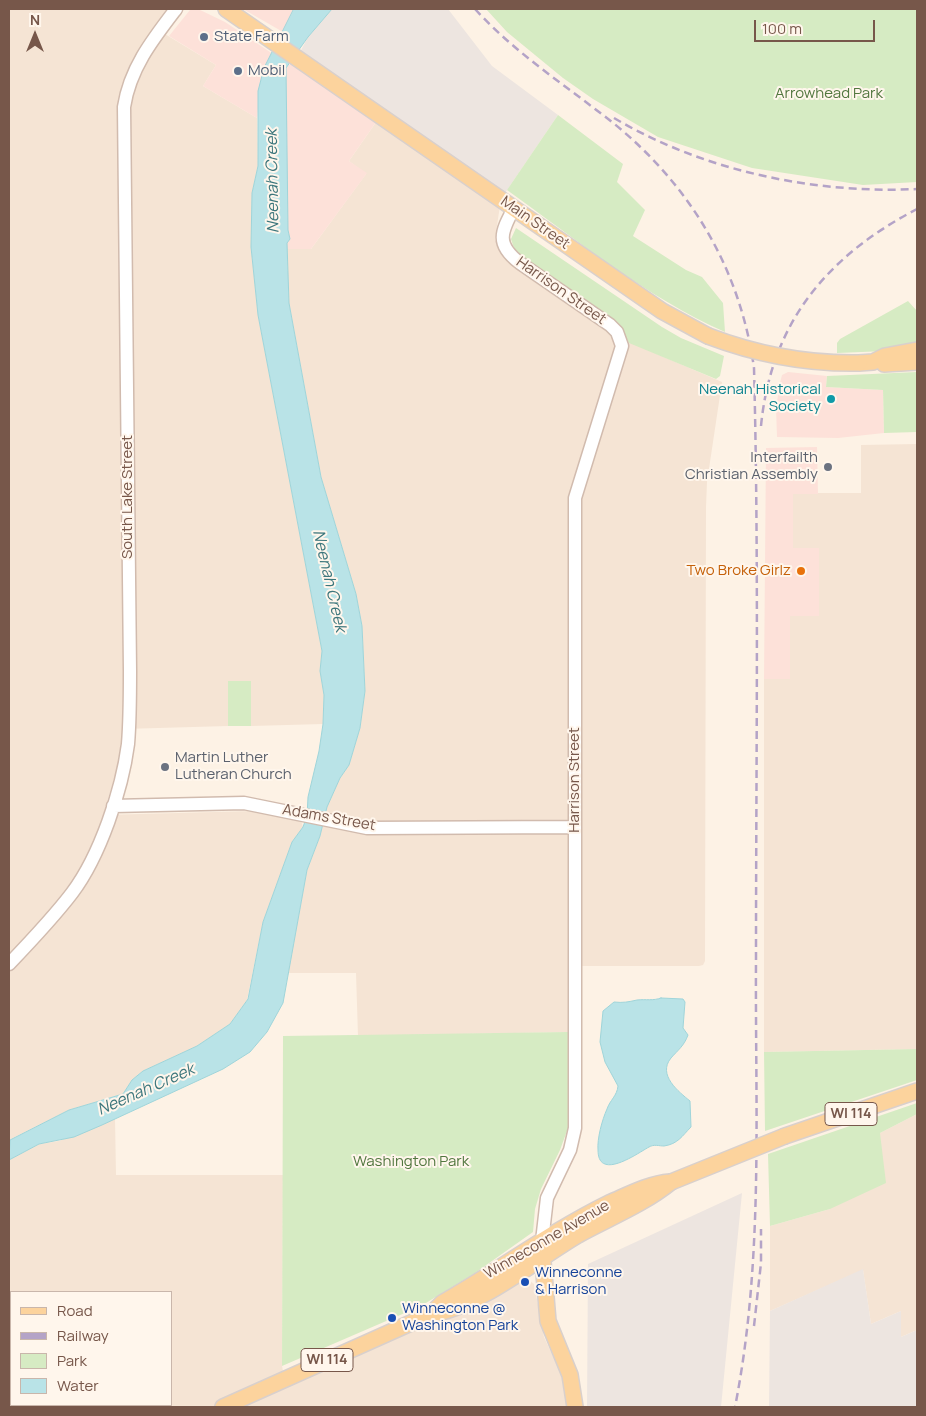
<!DOCTYPE html>
<html>
<head>
<meta charset="utf-8">
<style>
  body { margin:0 }
  #map { position:relative; width:926px; height:1416px; overflow:hidden; background:#fdf2e5; font-family:Manrope,sans-serif }
  canvas { display:block }
  .frame { position:absolute; inset:0; border:10px solid #77574a; pointer-events:none }
  .legend { position:absolute; left:10px; top:1291px; width:162px; height:115px; box-sizing:border-box; background:#fff6ec; border:1px solid #c9b6ab; margin:0; padding:6px 9px; list-style:none; font-size:15px; color:#77574a }
  .legend li { display:flex; align-items:center; gap:10px; height:25px }
  .legend b { width:25px; border:1px solid #c9b6ab }
  .north { position:absolute; left:10px; top:10px; width:50px; height:50px; -webkit-text-stroke:4px #fff6ec; paint-order:stroke; rotate:0deg; font-size:14px; font-weight:700; line-height:20px; text-align:center; color:#77574a }
  .north::after { content:''; display:block; margin:auto; width:18px; height:22px; background:#77574a; clip-path:polygon(50% 0,100% 100%,50% 72%,0 100%) }
  .scale { position:absolute; left:754px; top:20px; width:121px; height:22px; box-sizing:border-box; border:2px solid #77574a; border-top:0; padding-left:6px; font-size:15px; line-height:18px; white-space:nowrap; color:#77574a; -webkit-text-stroke:4px #fff6ec; paint-order:stroke }
</style>
</head>
<body>
<div id="map">
<canvas width="926" height="1416"></canvas>
<div class="frame"></div>
<ul class="legend">
<li><b style="height:6px;background:#fcd39d"></b>Road</li>
<li><b style="height:6px;background:#b4a3c7"></b>Railway</li>
<li><b style="height:14px;background:#d6ebc3"></b>Park</li>
<li><b style="height:14px;background:#b9e3e7"></b>Water</li>
</ul>
<div class="north">N</div>
<div class="scale">100 m</div>
</div>
<script>
const ctx = document.querySelector('canvas').getContext('2d');
ctx.lineJoin = 'round';
function fill(path, color) { ctx.fillStyle = color; ctx.fill(path, 'evenodd'); }
function strokePath(path, color, width, dash) { ctx.strokeStyle = color; ctx.lineWidth = width; ctx.lineCap = dash ? 'butt' : 'round'; ctx.setLineDash(dash || []); ctx.stroke(path); }
function write(font, color, halo, rows, align = 'center') {
  ctx.font = font + ' Manrope,sans-serif'; ctx.lineWidth = 4; ctx.setLineDash([]); ctx.textBaseline = 'middle'; ctx.strokeStyle = halo; ctx.fillStyle = color; for (const [text, x, y, turn = 0] of rows) {
    ctx.save(); ctx.translate(x, y); ctx.rotate((+turn || 0) * Math.PI / 180); ctx.textAlign = isNaN(turn) ? turn : align; if (halo) ctx.strokeText(text, 0, 0); ctx.fillText(text, 0, 0); ctx.restore();
  }
}
fill(new Path2D(`
  M 9,9 L 176,9 L 160,31 L 216,65 L 203,86 L 257,118 L 258,166 L 252,193 L 251,247 L 258,315 L 322,651 L 320,671 L 324,695 L 323,724 L 251,726 L 251,681 L 229,681 L 228,726 L 123,729 L 117,769 L 103,815 L 253,811 L 301,821 L 303,827 L 292,842 L 263,922 L 247,1000 L 230,1024 L 197,1046 L 143,1071 L 132,1080 L 123,1094 L 69,1110 L 9,1140 Z
  M 381,115 L 501,199 L 495,239 L 500,252 L 508,262 L 613,335 L 722,382 L 707,482 L 706,507 L 705,961 L 703,965 L 699,966 L 568,966 L 568,1032 L 358,1036 L 356,973 L 288,973 L 307,870 L 320,836 L 327,807 L 340,778 L 349,765 L 360,728 L 365,691 L 362,626 L 356,594 L 321,477 L 289,303 L 287,249 L 311,249 L 366,174 L 349,161 Z
  M 917,444 L 917,1049 L 764,1052 L 764,679 L 790,679 L 790,616 L 819,616 L 819,549 L 793,549 L 793,493 L 861,493 L 861,445 Z
  M 917,1114 L 917,1330 L 901,1337 L 901,1311 L 871,1324 L 863,1270 L 770,1311 L 770,1226 L 830,1209 L 880,1133 Z
  M 115,1118 L 116,1175 L 283,1175 L 282,1366 L 286,1387 L 479,1301 L 519,1278 L 529,1280 L 534,1284 L 544,1337 L 563,1378 L 568,1407 L 9,1407 L 9,1160 L 39,1144 L 59,1141 ZM 11,1292 L 171,1292 L 171,1405 L 11,1405 Z`), '#f5e4d4');
fill(new Path2D(`
  M 198,9 L 225,22 L 273,54 L 261,80 L 257,118 L 203,86 L 216,65 L 169,36 L 190,10 Z
  M 243,9 L 294,9 L 283,32 Z
  M 298,56 L 381,115 L 349,161 L 367,173 L 311,249 L 287,249 L 287,243 L 290,239 L 288,230 L 285,76 L 286,68 Z
  M 788,372 L 827,376 L 826,387 L 883,390 L 884,433 L 838,438 L 777,437 L 776,408 L 780,383 L 782,375 Z
  M 817,447 L 818,494 L 793,494 L 793,548 L 819,548 L 819,616 L 790,616 L 790,679 L 764,679 L 766,448 Z`), '#fde1d9');
fill(new Path2D(`
  M 332,9 L 448,9 L 492,66 L 558,115 L 501,199 L 298,56 L 308,37 Z
  M 742,1193 L 721,1407 L 587,1407 L 588,1264 Z
  M 863,1269 L 871,1324 L 901,1311 L 901,1337 L 917,1330 L 917,1407 L 769,1407 L 770,1311 Z`), '#ede5e0');
fill(new Path2D(`
  M 486,9 L 917,9 L 917,182 L 863,185 L 752,168 L 658,137 L 593,99 L 563,78 L 507,32 Z
  M 558,115 L 623,164 L 617,182 L 645,210 L 633,236 L 686,270 L 702,277 L 723,303 L 725,332 C 646,297 577,240 507,190 Z
  M 516,228 L 662,327 L 681,338 L 724,356 L 720,376 L 716,379 L 629,343 L 623,332 L 612,320 L 515,251 L 511,239 Z
  M 908,301 L 917,311 L 917,345 L 886,351 L 837,353 L 837,343 L 840,339 Z
  M 917,372 L 917,432 L 884,433 L 883,390 L 826,387 L 827,376 Z
  M 228,681 L 251,681 L 251,726 L 228,726 Z
  M 568,1032 L 568,1128 L 560,1150 L 541,1189 L 535,1209 L 533,1232 L 475,1273 L 421,1306 L 282,1366 L 283,1036 Z
  M 917,1049 L 917,1080 L 765,1131 L 764,1052 Z
  M 917,1103 L 917,1114 L 880,1133 L 886,1183 L 830,1209 L 770,1226 L 768,1154 Z`), '#d6ebc3');
const water = new Path2D(`
  M 294,9 L 332,9 L 308,37 L 286,68 L 288,230 L 290,239 L 287,243 L 289,303 L 321,477 L 356,594 L 362,626 L 365,691 L 360,728 L 349,765 L 340,778 L 327,807 L 320,836 L 307,870 L 283,1003 L 267,1032 L 250,1052 L 223,1069 L 102,1125 L 74,1137 L 39,1144 L 9,1160 L 10,1140 L 69,1110 L 123,1094 L 132,1080 L 143,1071 L 197,1046 L 230,1024 L 248,999 L 263,922 L 292,842 L 303,827 L 307,816 L 308,797 L 319,751 L 323,724 L 324,695 L 320,671 L 322,651 L 258,315 L 251,247 L 252,193 L 258,166 L 258,91 L 264,68 Z
  M 661,998 L 683,999 L 685,1002 L 683,1028 L 688,1035 C 684,1046 678,1050 671,1058 C 657,1075 679,1092 690,1101 L 691,1127 C 682,1136 678,1144 664,1146 C 659,1146 654,1144 649,1147 C 638,1153 598,1182 598,1150 C 597,1139 602,1120 607,1109 C 610,1100 617,1096 618,1086 L 605,1062 L 600,1042 L 603,1011 L 614,1002 C 623,1003 628,1002 637,1000 C 646,999 653,1001 661,998 Z`);
fill(water, '#b9e3e7');
strokePath(water, '#9fd4d9', 1);
const minor = new Path2D(`
  M 514,208 C 501,232 495,244 520,263 L 610,325 L 617,332 L 622,346 L 575,498 L 575,1128 L 570,1150 L 547,1198 L 542,1241
  M 113,806 L 244,803 L 367,828 L 575,827
  M 9,964 C 31,941 53,918 72,893 C 100,856 122,790 128,744 C 130,720 130,695 130,671 L 124,107 C 130,68 153,39 176,9`);
const major = new Path2D(`
  M 226,9 L 662,311 L 708,336
  M 859,363 L 873,362 L 885,356 L 917,350
  M 884,364 L 917,362
  M 785,1136 L 917,1091
  M 542,1250 L 548,1321 L 570,1375 L 575,1407
  M 434,1311 L 442,1303 C 498,1271 550,1232 609,1203 C 630,1194 648,1184 670,1182
  M 223,1407 L 431,1314 C 476,1309 537,1259 578,1235 C 609,1218 644,1204 671,1182`);
strokePath(minor, '#d1bbae', 15);
strokePath(major, '#d9d0cc', 18);
strokePath(minor, '#fff', 12);
strokePath(major, '#fcd39d', 15);
strokePath(new Path2D(`
  M 475,9 C 515,53 565,85 612,122 C 690,185 740,268 754,368 C 759,565 756,762 756,959 C 755,1108 764,1260 735,1407
  M 614,118 C 704,171 814,194 917,189
  M 761,426 C 771,323 827,256 917,209
  M 754,1326 L 761,1263 L 761,1229`), '#b4a3c7', 2.5, [8, 5]);
const majorBridge = new Path2D(`
  M 708,336 C 758,355 806,364 859,363
  M 671,1182 L 785,1136`);
strokePath(majorBridge, '#d9d0cc', 18, []);
strokePath(majorBridge, '#fcd39d', 15);
for (const [x, y, r, color] of [
  [204,37,5,"#5c6f8a"],
  [238,71,5,"#5c6f8a"],
  [831,399,5,"#0f9aa8"],
  [828,467,5,"#6b7280"],
  [801,571,5,"#e8710a"],
  [165,767,5,"#6b7280"],
  [525,1282,5,"#1a4fb4"],
  [392,1318,5,"#1a4fb4"]
]) { const dot = new Path2D(); dot.arc(x, y, r, 0, 2 * Math.PI); ctx.fillStyle = color; ctx.fill(dot); strokePath(dot, '#fff6ec', 2); }
for (const [x, y, w] of [
  [851,1114,52],
  [327,1360,52]
]) { const box = new Path2D(); box.roundRect(x - w / 2, y - 11.5, w, 23, 4); ctx.fillStyle = '#fff6ec'; ctx.fill(box); strokePath(box, '#77574a', 1); }
write('bold 14px', '#77574a', null, [
  ["WI 114",851,1114],
  ["WI 114",327,1360]
]);
write('15px', '#4e5e75', '#fff6ec', [
  ["State Farm",214,37],
  ["Mobil",248,71]
], 'left');
write('15px', '#52773f', '#fff6ec', [
  ["Arrowhead Park",829,94],
  ["Washington Park",411,1162]
]);
write('15px', '#77574a', '#fff6ec', [
  ["Main Street",535,223,35],
  ["Harrison Street",561,291,35],
  ["South Lake Street",128,497,-90],
  ["Harrison Street",575,780,-90],
  ["Adams Street",329,818,10],
  ["Winneconne Avenue",547,1240,-30]
]);
write('15px', '#0d838f', '#fff6ec', [
  ["Neenah Historical",821,390],
  ["Society",821,407]
], 'right');
write('15px', '#5b616d', '#fff6ec', [
  ["Interfailth",818,458],
  ["Christian Assembly",818,475],
  ["Martin Luther",175,758,"left"],
  ["Lutheran Church",175,775,"left"]
], 'right');
write('15px', '#c56008', '#fff6ec', [
  ["Two Broke Girlz",791,571]
], 'right');
write('15px', '#164399', '#fff6ec', [
  ["Winneconne",535,1273],
  ["& Harrison",535,1290],
  ["Winneconne @",402,1309],
  ["Washington Park",402,1326]
], 'left');
write('italic 16px', '#3c767c', '#fff6ec', [
  ["Neenah Creek",273,181,-91],
  ["Neenah Creek",329,581,77],
  ["Neenah Creek",146,1090,-24]
]);
</script>
</body>
</html>
